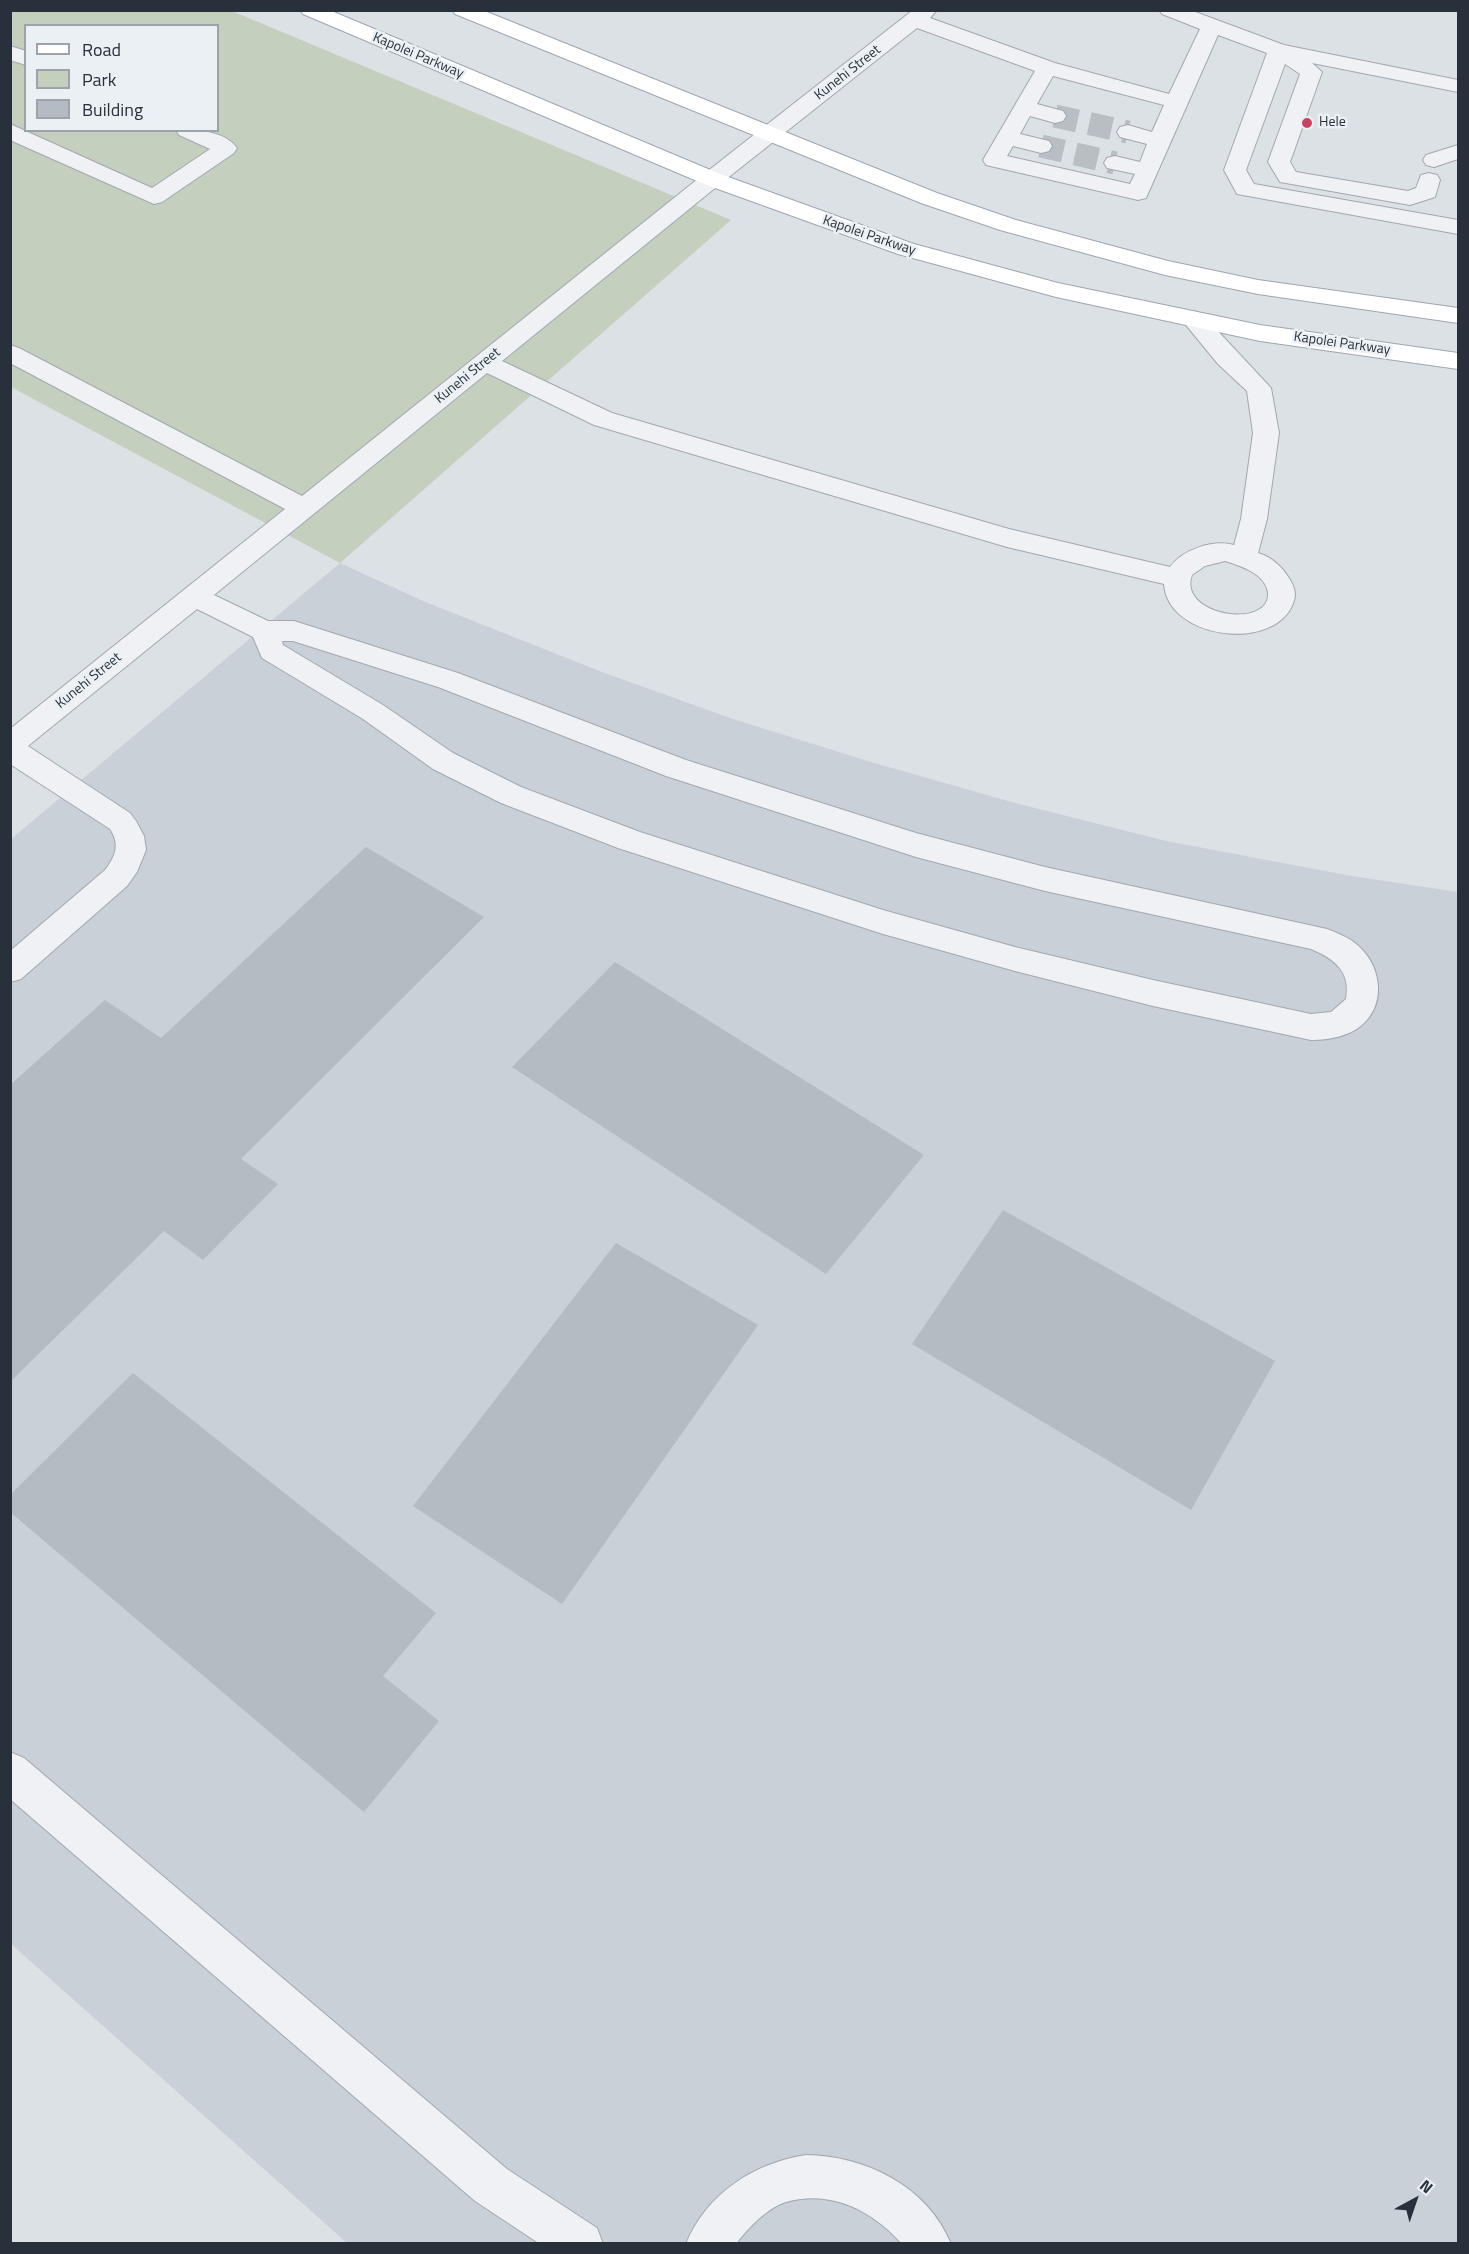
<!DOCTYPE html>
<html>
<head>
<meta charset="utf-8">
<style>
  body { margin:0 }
  #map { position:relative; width:1469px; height:2254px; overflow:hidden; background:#dce1e6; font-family:"Titillium Web",sans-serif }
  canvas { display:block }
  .frame { position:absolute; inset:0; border:12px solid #27303b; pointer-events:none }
  .legend { position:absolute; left:24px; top:24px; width:195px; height:108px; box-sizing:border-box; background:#ebf0f4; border:2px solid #9da3aa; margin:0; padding:8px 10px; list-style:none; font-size:18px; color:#27303b }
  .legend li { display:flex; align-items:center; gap:12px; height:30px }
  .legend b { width:30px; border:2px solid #9da3aa }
  .north { position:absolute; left:1385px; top:2170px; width:60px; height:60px; -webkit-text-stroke:4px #ebf0f4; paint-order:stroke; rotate:40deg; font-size:16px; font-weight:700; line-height:24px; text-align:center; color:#27303b }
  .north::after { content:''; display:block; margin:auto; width:21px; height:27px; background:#27303b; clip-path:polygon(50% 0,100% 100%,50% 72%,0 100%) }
</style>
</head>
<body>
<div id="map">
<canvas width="1469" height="2254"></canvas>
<div class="frame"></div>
<ul class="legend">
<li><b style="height:8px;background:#fff"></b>Road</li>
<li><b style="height:16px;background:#c4cfbe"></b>Park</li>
<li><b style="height:16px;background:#b4bbc2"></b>Building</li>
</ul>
<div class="north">N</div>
</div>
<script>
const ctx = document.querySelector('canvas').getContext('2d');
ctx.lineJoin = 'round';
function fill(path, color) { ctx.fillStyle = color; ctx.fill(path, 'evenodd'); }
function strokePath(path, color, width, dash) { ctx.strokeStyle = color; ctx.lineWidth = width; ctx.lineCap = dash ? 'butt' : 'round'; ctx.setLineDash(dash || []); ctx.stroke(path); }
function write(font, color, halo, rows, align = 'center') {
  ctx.font = font + ' "Titillium Web",sans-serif'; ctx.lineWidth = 5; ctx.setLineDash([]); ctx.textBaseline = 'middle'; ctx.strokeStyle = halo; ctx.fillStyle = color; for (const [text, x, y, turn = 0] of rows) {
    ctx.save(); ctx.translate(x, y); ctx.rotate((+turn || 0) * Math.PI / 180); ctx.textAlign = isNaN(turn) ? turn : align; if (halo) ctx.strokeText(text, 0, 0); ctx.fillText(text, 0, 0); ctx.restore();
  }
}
fill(new Path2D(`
  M 340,563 L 423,601 L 602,672 L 733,719 L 871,762 L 1015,803 L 1166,841 L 1352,876 L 1458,892 L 1458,2243 L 347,2243 L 11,1944 L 11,839 Z`), '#cad0d7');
fill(new Path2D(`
  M 10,11 L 232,11 L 731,220 L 340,563 L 11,387 ZM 26,26 L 218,26 L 218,130 L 26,130 Z`), '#c4cfbe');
fill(new Path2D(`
  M 366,847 L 484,917 L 241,1159 L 278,1184 L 203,1260 L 164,1231 L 10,1382 L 10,1085 L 105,1000 L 161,1038 Z
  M 615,962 L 924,1155 L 826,1274 L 512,1067 Z
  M 1003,1210 L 1275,1361 L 1191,1510 L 912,1344 Z
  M 616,1243 L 758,1325 L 562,1604 L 413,1506 Z
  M 133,1373 L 436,1613 L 383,1676 L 439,1721 L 364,1812 L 10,1512 L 10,1495 Z`), '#b4bbc2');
strokePath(new Path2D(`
  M 1055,116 L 1128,132
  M 1041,146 L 1115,163`), '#b8bec4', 23, [23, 12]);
const minor = new Path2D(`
  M 913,10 L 937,10 L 930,18 L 1055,63 L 1169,94 L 1200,29 L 1162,14 L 1159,10 L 1190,10 L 1284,45 L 1458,80 L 1458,92 L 1312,63 L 1322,72 L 1290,162 L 1296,172 L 1408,191 L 1416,188 L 1421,175 L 1429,173 L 1437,175 L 1440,180 L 1435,197 L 1410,205 L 1280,182 L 1268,162 L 1300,74 L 1285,64 L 1246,170 L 1254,184 L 1458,220 L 1458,234 L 1237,194 L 1224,170 L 1267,53 L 1218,35 L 1146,198 L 1138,200 L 986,165 L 983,160 L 1035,71 L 917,28 L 720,184 L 502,361 L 612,413 L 1009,529 L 1170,567 C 1182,550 1213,539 1234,545 L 1241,519 L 1253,433 L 1247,391 L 1218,364 L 1181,319 L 1184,314 L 1193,311 L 1202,314 L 1271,388 L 1279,433 L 1267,519 L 1258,553 C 1272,557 1282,567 1289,578 C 1296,589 1297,597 1291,608 C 1267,652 1167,637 1164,584 L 1007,547 L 594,425 L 487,373 L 214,595 L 268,621 L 294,621 L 458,673 L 686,760 L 916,833 L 1045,867 L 1327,929 C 1337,933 1348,937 1356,944 C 1380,963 1387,1001 1364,1023 C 1351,1036 1329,1040 1311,1040 L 1153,1006 L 1015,971 L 883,934 L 618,848 L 501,803 L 433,769 L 363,719 L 262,658 L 253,637 L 197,609 L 28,746 L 130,813 L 136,821 L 144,836 L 146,850 L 137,872 L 127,886 L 21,979 L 10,982 L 10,951 L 105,870 C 116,856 120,844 110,829 L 10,764 L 10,729 L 285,509 L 10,363 L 10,345 L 19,348 L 302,496 L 704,174 ZM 1053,76 L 1164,105 L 1152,132 L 1128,125 L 1120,127 L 1117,132 L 1120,137 L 1147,144 L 1140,162 L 1115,156 L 1107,158 L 1104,163 L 1107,168 L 1135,174 L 1130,184 L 1007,156 L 1013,146 L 1041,153 L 1049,151 L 1052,146 L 1049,141 L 1020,134 L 1030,116 L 1055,123 L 1063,121 L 1066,116 L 1063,111 L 1037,104 ZM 1225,561 C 1241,566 1266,574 1268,593 C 1270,630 1177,616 1192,575 L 1205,566 ZM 282,641 L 293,641 L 438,687 L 666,776 L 916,857 L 1045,891 L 1311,949 C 1335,959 1351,972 1346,999 L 1331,1012 L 1311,1014 L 1153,980 L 1015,947 L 883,910 L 640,832 L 521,787 L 453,753 L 383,705 L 283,645 Z
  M 10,46 L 26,51 L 26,65 L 10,60 Z
  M 10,124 L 152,188 L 210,149 L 179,135 L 176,130 C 196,130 224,130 237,148 L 234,153 L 162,202 L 154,204 L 10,140 Z
  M 1458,145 L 1458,159 L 1434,167 L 1426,165 L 1423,160 L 1426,155 Z
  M 10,1752 L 24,1758 L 507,2169 L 597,2228 L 603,2244 L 540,2244 L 475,2201 L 10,1799 Z
  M 806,2155 C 866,2156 927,2186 951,2244 L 902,2244 C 873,2211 831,2189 786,2202 C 767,2208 748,2228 736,2244 L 686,2244 C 706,2194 754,2163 806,2155 Z`);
const major = new Path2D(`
  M 300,10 L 329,10 L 720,174 L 914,244 L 1058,283 L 1260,325 L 1458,353 L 1458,369 L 1260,341 L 1056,297 L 898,254 L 704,184 L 303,14 Z
  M 452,10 L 482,10 L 937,193 L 1016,220 L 1168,261 L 1258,280 L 1458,308 L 1458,323 L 1258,294 L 1165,275 L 1000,230 L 921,203 L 455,14 Z`);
strokePath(minor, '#a2a8af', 2);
strokePath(major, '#9ca6b1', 2);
fill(minor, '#eff1f4');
fill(major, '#fff');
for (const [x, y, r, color] of [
  [1307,123,6,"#c94364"]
]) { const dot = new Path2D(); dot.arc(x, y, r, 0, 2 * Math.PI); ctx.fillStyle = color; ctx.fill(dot); strokePath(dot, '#ebf0f4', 2); }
write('14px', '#27303b', '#ebf0f4', [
  ["Kapolei Parkway",418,56,23],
  ["Kunehi Street",848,73,-38],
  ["Kapolei Parkway",869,236,19],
  ["Kapolei Parkway",1342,344,8],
  ["Kunehi Street",468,376,-39],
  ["Kunehi Street",89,681,-39]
]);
write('14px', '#27303b', '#ebf0f4', [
  ["Hele",1319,123]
], 'left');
</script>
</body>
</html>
